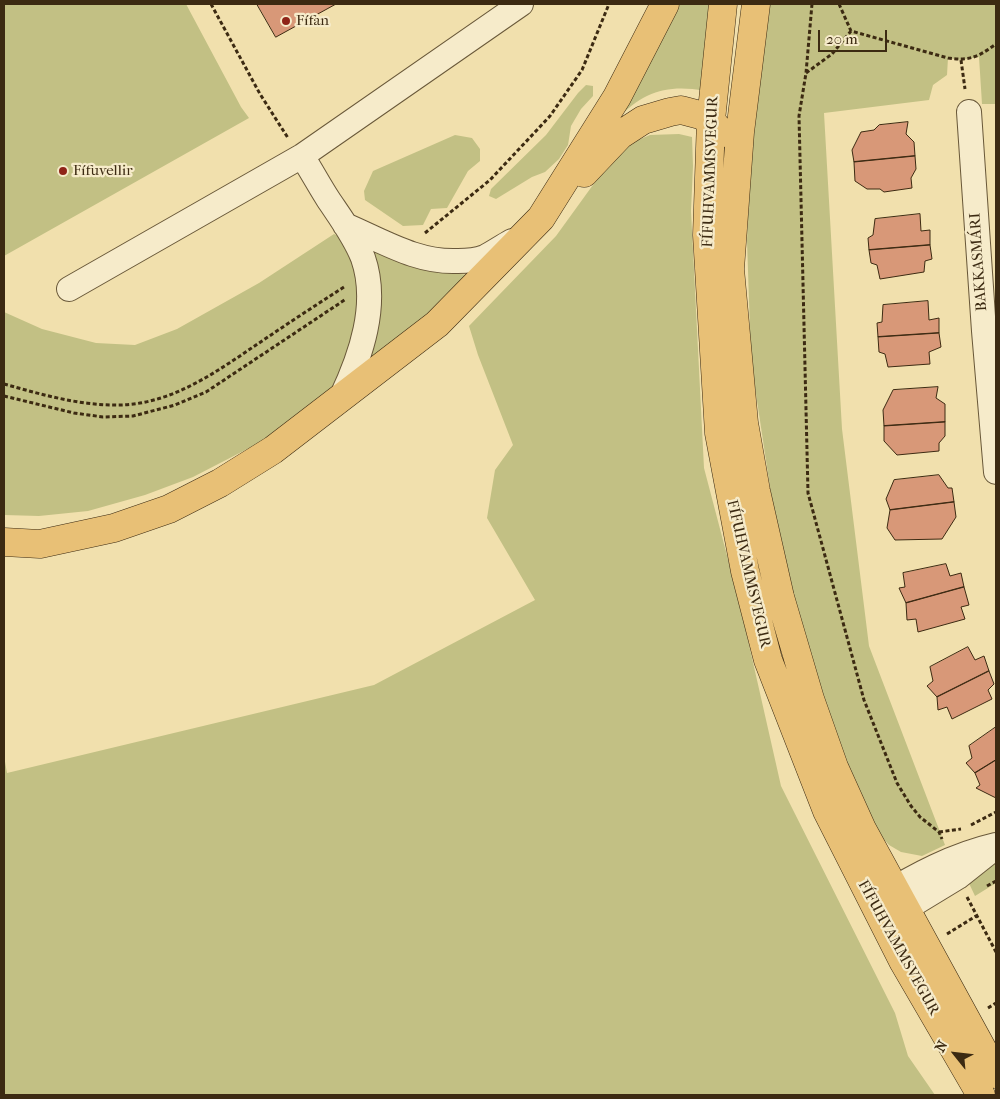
<!DOCTYPE html>
<html>
<head>
<meta charset="utf-8">
<style>
  body { margin:0 }
  #map { position:relative; width:1000px; height:1099px; overflow:hidden; background:#f1e0ad; font-family:"IM FELL French Canon",serif }
  canvas { display:block }
  .frame { position:absolute; inset:0; border:5px solid #3c2a12; pointer-events:none }
  .north { position:absolute; left:930px; top:1029px; width:50px; height:50px; -webkit-text-stroke:4px #f6ebca; paint-order:stroke; rotate:299deg; font-size:14px; font-weight:700; line-height:20px; text-align:center; color:#3c2a12 }
  .north::after { content:''; display:block; margin:auto; width:18px; height:22px; background:#3c2a12; clip-path:polygon(50% 0,100% 100%,50% 72%,0 100%) }
  .scale { position:absolute; left:818px; top:30px; width:69px; height:22px; box-sizing:border-box; border:2px solid #3c2a12; border-top:0; padding-left:6px; font-size:15px; line-height:18px; white-space:nowrap; color:#3c2a12; -webkit-text-stroke:4px #f6ebca; paint-order:stroke }
</style>
</head>
<body>
<div id="map">
<canvas width="1000" height="1099"></canvas>
<div class="frame"></div>
<div class="north">N</div>
<div class="scale">20 m</div>
</div>
<script>
const ctx = document.querySelector('canvas').getContext('2d');
ctx.lineJoin = 'round';
function fill(path, color) { ctx.fillStyle = color; ctx.fill(path, 'evenodd'); }
function strokePath(path, color, width, dash) { ctx.strokeStyle = color; ctx.lineWidth = width; ctx.lineCap = dash ? 'butt' : 'round'; ctx.setLineDash(dash || []); ctx.stroke(path); }
function write(font, color, halo, rows, align = 'center') {
  ctx.font = font + ' "IM FELL French Canon",serif'; ctx.lineWidth = 4.5; ctx.setLineDash([]); ctx.textBaseline = 'middle'; ctx.strokeStyle = halo; ctx.fillStyle = color; for (const [text, x, y, turn = 0] of rows) {
    ctx.save(); ctx.translate(x, y); ctx.rotate((+turn || 0) * Math.PI / 180); ctx.textAlign = isNaN(turn) ? turn : align; if (halo) ctx.strokeText(text, 0, 0); ctx.fillText(text, 0, 0); ctx.restore();
  }
}
fill(new Path2D(`
  M 4,4 L 186,4 L 241,107 L 249,118 L 4,256 Z
  M 674,4 L 714,4 L 704,91 C 669,84 642,92 618,119 Z
  M 768,4 L 996,4 L 996,104 L 982,104 L 979,57 L 961,60 L 948,58 L 947,75 L 933,85 L 929,100 L 824,113 L 842,429 L 869,646 L 945,845 L 922,856 L 901,852 L 889,845 L 872,826 L 854,787 L 801,637 L 778,540 L 751,361 L 747,241 L 752,113 Z
  M 586,85 L 593,86 L 593,96 L 581,109 L 571,126 L 568,145 L 559,159 L 545,172 L 532,177 L 496,199 L 489,196 L 491,189 L 546,135 L 578,93 Z
  M 679,134 L 692,137 L 693,166 L 691,211 L 704,468 L 740,605 L 781,786 L 895,1013 L 908,1056 L 935,1095 L 4,1095 L 4,756 L 7,773 L 374,685 L 535,600 L 487,518 L 495,470 L 513,445 L 478,355 L 469,326 L 556,236 L 611,160 L 631,143 L 650,135 Z
  M 455,135 L 472,138 L 480,149 L 480,161 L 468,171 L 447,208 L 431,209 L 423,225 L 403,226 L 365,200 L 364,191 L 373,171 Z
  M 334,234 L 341,237 L 357,273 L 359,303 L 356,330 L 335,388 L 309,409 L 255,445 L 193,477 L 145,495 L 88,511 L 39,516 L 4,515 L 4,312 L 42,329 L 96,343 L 135,345 L 177,329 L 259,283 Z
  M 374,248 C 411,267 431,272 472,275 L 423,322 L 368,366 L 369,252 Z
  M 996,858 L 996,883 L 975,896 L 967,879 Z`), '#c2c084');
const building = new Path2D(`
  M 257,4 L 336,4 L 276,37 Z
  M 908,122 L 906,134 L 914,142 L 915,156 L 854,162 L 852,150 L 861,132 L 874,130 L 879,125 Z
  M 915,156 L 916,169 L 911,178 L 912,188 L 884,192 L 880,189 L 867,189 L 855,181 L 854,162 Z
  M 920,214 L 921,231 L 930,230 L 930,245 L 869,250 L 868,238 L 873,235 L 875,219 Z
  M 930,245 L 932,259 L 925,261 L 924,272 L 880,279 L 877,265 L 871,263 L 869,250 Z
  M 928,301 L 929,320 L 939,318 L 939,333 L 878,337 L 877,323 L 882,322 L 883,305 Z
  M 939,333 L 941,347 L 929,352 L 930,364 L 888,367 L 885,354 L 879,352 L 878,337 Z
  M 938,387 L 936,398 L 945,404 L 945,422 L 884,426 L 883,410 L 893,390 Z
  M 945,422 L 945,436 L 939,443 L 939,451 L 897,455 L 884,441 L 884,426 Z
  M 939,475 L 948,488 L 952,488 L 954,502 L 890,510 L 886,499 L 894,480 Z
  M 954,502 L 956,517 L 942,539 L 895,540 L 887,528 L 890,510 Z
  M 946,564 L 950,576 L 961,573 L 964,587 L 906,603 L 899,588 L 905,587 L 903,573 Z
  M 964,587 L 969,605 L 961,607 L 965,619 L 918,632 L 916,619 L 907,620 L 906,603 Z
  M 968,647 L 975,660 L 984,656 L 989,671 L 937,697 L 927,686 L 933,681 L 930,667 Z
  M 989,671 L 994,684 L 988,690 L 992,699 L 952,719 L 947,707 L 938,710 L 937,697 Z
  M 996,727 L 996,760 L 975,773 L 966,763 L 972,758 L 969,746 Z
  M 996,760 L 996,798 L 976,788 L 980,785 L 975,773 Z`);
fill(building, '#d89878');
strokePath(building, '#3c2a12', 1);
const minor = new Path2D(`
  M 969,112 L 984,331 L 996,472
  M 302,156 C 311,170 319,185 328,199 C 340,217 355,237 363,258 C 379,304 361,356 341,398
  M 345,225 C 383,241 417,263 458,261 C 467,261 477,260 485,257 C 494,252 503,246 512,241
  M 69,289 L 302,156 L 521,4
  M 878,898 C 916,875 953,855 996,845
  M 889,919 L 958,877 L 992,850`);
const major = new Path2D(`
  M 723,4 L 711,120 L 707,235 L 719,433 L 745,571 L 768,660 L 827,811 L 903,961 L 981,1095
  M 756,4 L 740,132 L 730,269 L 744,423 L 756,491 L 780,597 L 810,699 L 834,767 L 862,829 L 996,1074
  M 584,173 L 620,135 L 643,120 L 670,112 L 681,110 L 700,115 L 711,120 L 717,128 L 719,134
  M 4,542 L 40,544 L 114,528 L 169,509 L 220,483 L 273,450 L 437,324 L 541,218 L 617,97 L 665,4`);
strokePath(minor, '#695839', 26);
strokePath(major, '#3c2a12', 29);
strokePath(new Path2D(`
  M 211,4 L 260,94 L 288,138
  M 812,4 L 806,73 L 799,116 L 808,493 L 864,700 L 897,783 L 911,806 L 920,817 L 939,832 L 942,839
  M 839,4 L 851,31 L 948,58 C 970,61 978,57 996,44
  M 961,60 L 965,89
  M 806,73 L 832,54 L 851,31
  M 425,233 L 490,180 L 550,116 L 582,70 L 609,4
  M 4,384 C 40,394 77,405 115,405 C 170,406 216,372 259,343 C 287,324 316,305 344,287
  M 4,396 L 74,413 L 103,417 L 133,416 L 175,405 L 206,392 L 346,299
  M 971,825 L 996,812
  M 939,832 L 961,829
  M 987,886 L 996,881
  M 967,897 L 996,952
  M 947,934 L 976,916
  M 988,1008 L 996,1003`), '#3c2a12', 3, [4, 2.5]);
strokePath(minor, '#f6ebca', 24);
strokePath(major, '#e8c076', 28);
for (const [x, y, r, color] of [
  [286,21,5,"#8f2418"],
  [63,171,5,"#8f2418"]
]) { const dot = new Path2D(); dot.arc(x, y, r, 0, 2 * Math.PI); ctx.fillStyle = color; ctx.fill(dot); strokePath(dot, '#f6ebca', 2); }
write('15px', '#3c2a12', '#f6ebca', [
  ["Fífan",296,21],
  ["Fífuvellir",73,171]
], 'left');
write('15px', '#3c2a12', '#f6ebca', [
  ["FÍFUHVAMMSVEGUR",711,172,-88],
  ["BAKKASMÁRI",979,262,-94],
  ["FÍFUHVAMMSVEGUR",748,574,77],
  ["FÍFUHVAMMSVEGUR",898,948,61]
]);
</script>
</body>
</html>
